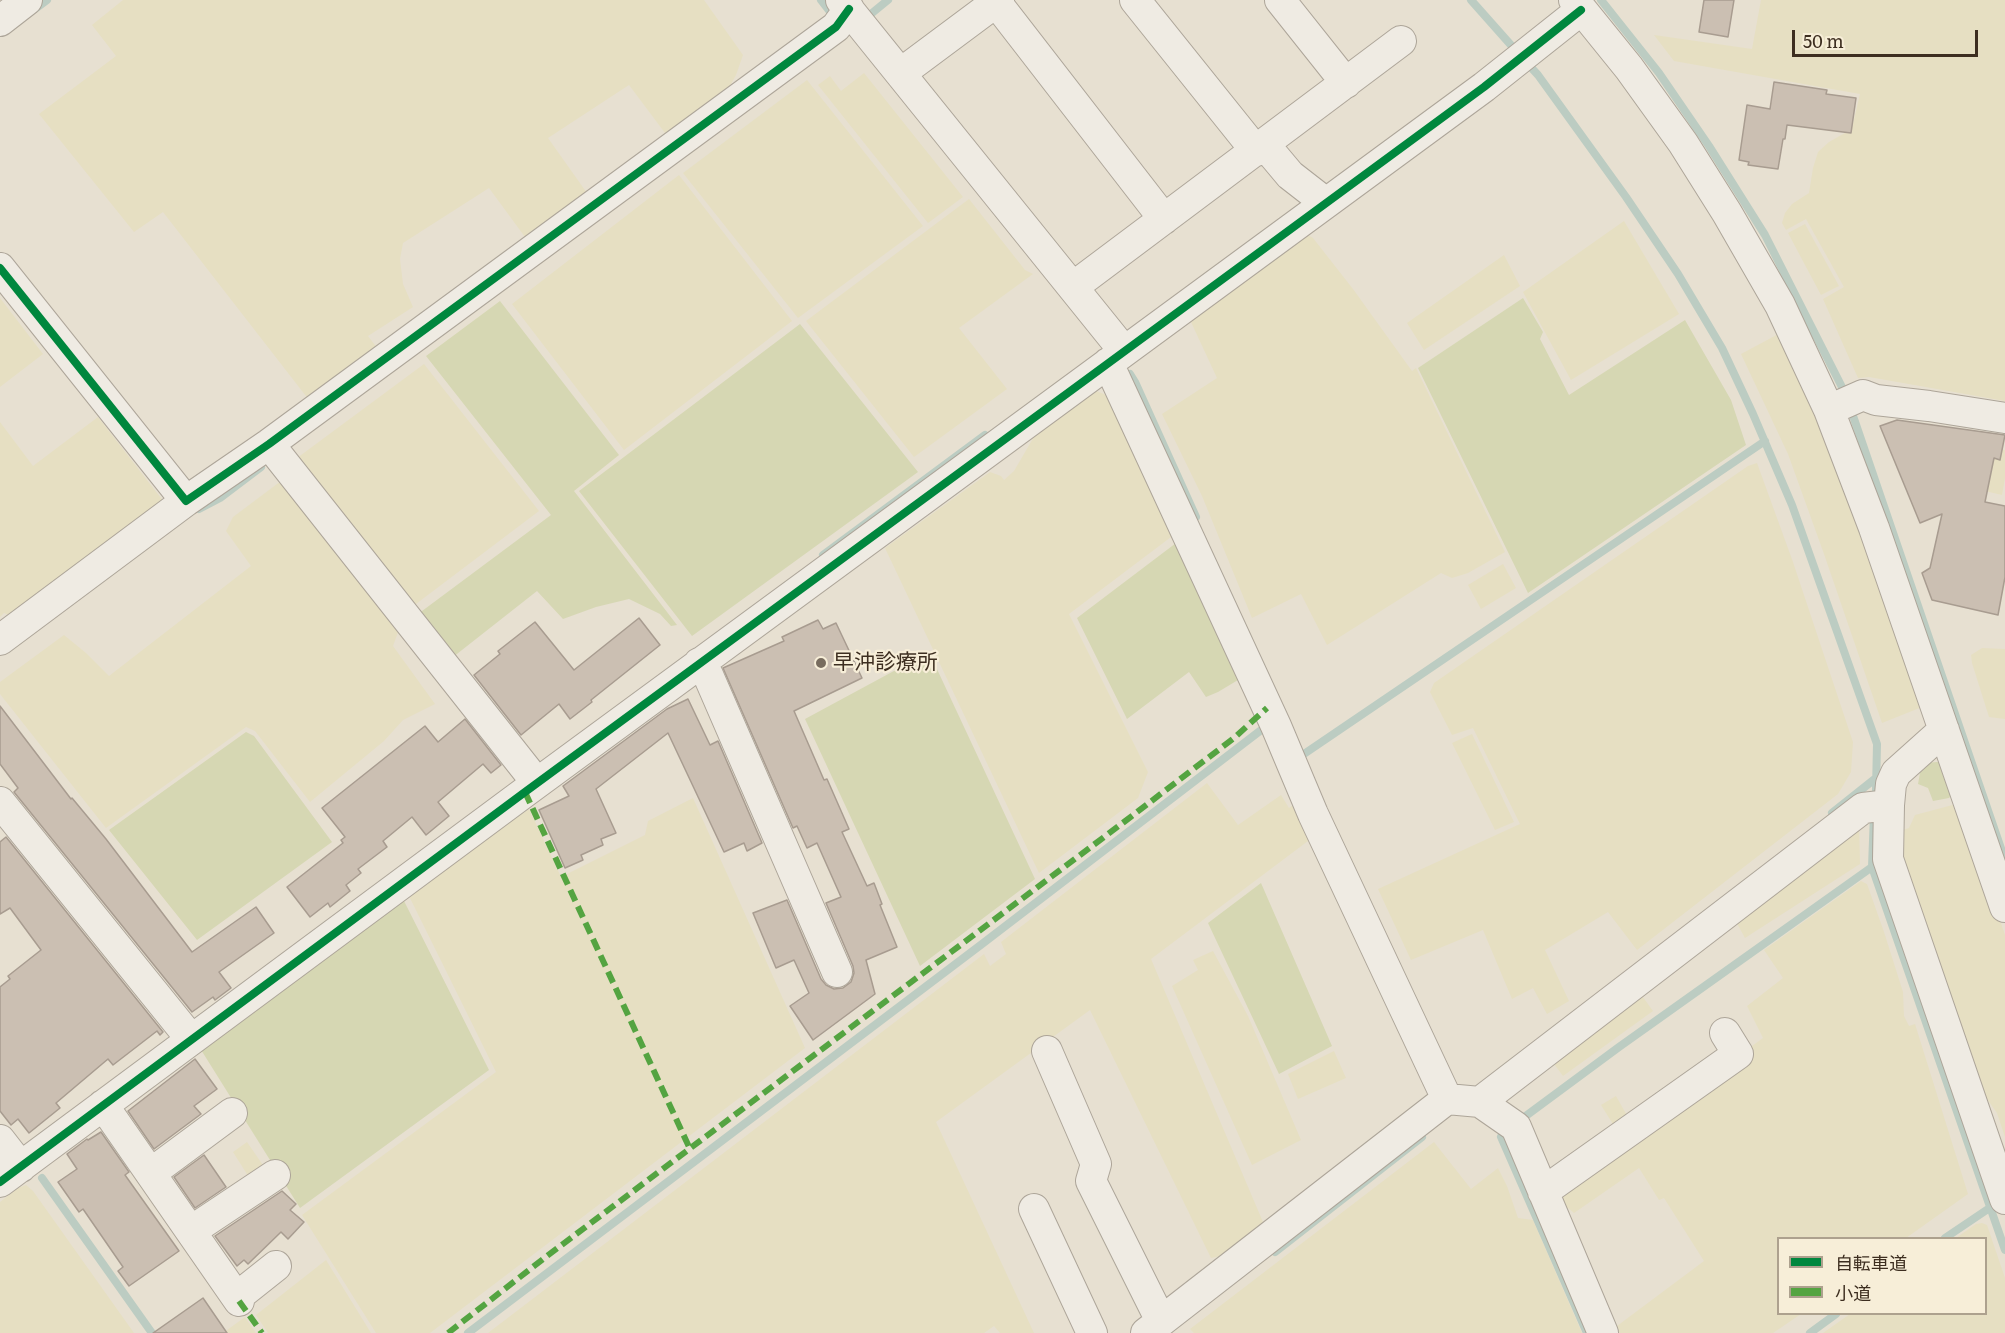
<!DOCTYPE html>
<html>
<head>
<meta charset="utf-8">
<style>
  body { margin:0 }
  #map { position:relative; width:2005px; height:1333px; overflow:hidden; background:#e7e0d1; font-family:Literata,"Noto Sans JP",serif }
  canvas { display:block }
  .legend { position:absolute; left:1777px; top:1237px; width:210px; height:78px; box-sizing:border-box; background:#f7eed8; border:2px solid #ada18e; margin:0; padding:8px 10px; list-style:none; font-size:18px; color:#3d2e20 }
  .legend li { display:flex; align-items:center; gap:12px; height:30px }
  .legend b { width:30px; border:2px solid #ada18e }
  .scale { position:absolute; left:1792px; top:30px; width:186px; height:27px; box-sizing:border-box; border:3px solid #3d2e20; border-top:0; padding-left:8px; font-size:18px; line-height:21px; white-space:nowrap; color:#3d2e20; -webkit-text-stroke:4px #f7eed8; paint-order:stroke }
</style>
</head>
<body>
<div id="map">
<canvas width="2005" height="1333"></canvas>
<ul class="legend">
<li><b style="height:8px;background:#00873e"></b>自転車道</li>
<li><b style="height:8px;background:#54a441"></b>小道</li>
</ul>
<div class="scale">50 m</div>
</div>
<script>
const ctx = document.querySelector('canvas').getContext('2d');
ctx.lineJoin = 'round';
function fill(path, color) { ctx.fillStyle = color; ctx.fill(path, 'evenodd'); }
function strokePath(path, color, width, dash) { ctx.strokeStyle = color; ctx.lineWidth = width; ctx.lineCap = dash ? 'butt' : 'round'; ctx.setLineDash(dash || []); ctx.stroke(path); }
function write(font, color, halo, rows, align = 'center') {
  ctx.font = font + ' Literata,"Noto Sans JP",serif'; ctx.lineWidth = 4.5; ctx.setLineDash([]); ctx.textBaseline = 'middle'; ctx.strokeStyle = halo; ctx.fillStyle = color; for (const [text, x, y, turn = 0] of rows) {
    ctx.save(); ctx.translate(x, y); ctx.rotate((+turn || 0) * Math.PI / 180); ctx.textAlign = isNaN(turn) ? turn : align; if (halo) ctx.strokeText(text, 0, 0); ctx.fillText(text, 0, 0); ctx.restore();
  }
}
fill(new Path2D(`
  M 123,0 L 704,0 L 743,55 L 736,75 L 725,95 L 668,137 L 629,85 L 548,138 L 587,193 L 525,237 L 489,188 L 403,243 L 400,259 L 403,284 L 413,307 L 368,336 L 378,349 L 309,400 L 163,212 L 134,232 L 39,114 L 116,56 L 92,25 Z
  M 1761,0 L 2005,0 L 2005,401 L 1869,377 L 1858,378 L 1823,299 L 1844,287 L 1806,219 L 1786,230 L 1782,223 L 1785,213 L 1792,204 L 1809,193 L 1813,168 L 1818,152 L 1829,142 L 1845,133 L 1851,132 L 1860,94 L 1674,61 L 1654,35 L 1752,49 Z
  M 864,73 L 963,197 L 928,223 L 818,85 L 830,76 L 841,91 Z
  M 807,80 L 923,226 L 798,318 L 683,173 Z
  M 679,175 L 792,321 L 624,450 L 512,304 Z
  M 969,199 L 1025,270 L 1033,274 L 959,328 L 1007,389 L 914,457 L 806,321 Z
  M 1624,221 L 1679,314 L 1571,380 L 1523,292 Z
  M 1805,224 L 1839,286 L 1821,295 L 1788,233 Z
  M 1303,232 L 1313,238 L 1353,289 L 1412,371 L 1416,368 L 1505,552 L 1468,573 L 1452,578 L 1441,573 L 1327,645 L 1301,594 L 1252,618 L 1202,496 L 1162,414 L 1217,378 L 1191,322 L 1193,314 Z
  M 1504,255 L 1520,286 L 1424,350 L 1407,323 Z
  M 0,298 L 43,354 L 0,387 Z
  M 1784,331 L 1927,705 L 1882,723 L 1824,554 L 1788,454 L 1741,354 Z
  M 424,364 L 539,511 L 408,610 L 293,461 Z
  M 1094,390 L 1106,395 L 1116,401 L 1175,534 L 1069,614 L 1148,772 L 1138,798 L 1039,873 L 885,548 L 990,472 L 1001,476 L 1004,480 L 1014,471 L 1035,435 Z
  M 98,417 L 164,502 L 9,615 L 4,613 L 0,617 L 0,422 L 33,466 Z
  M 1992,448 L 2005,450 L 2005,478 L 2002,495 L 1985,491 Z
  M 1757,463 L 1793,562 L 1853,742 L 1851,772 L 1838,794 L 1637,950 L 1608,912 L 1545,950 L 1569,1001 L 1547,1014 L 1533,988 L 1512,999 L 1483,930 L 1411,960 L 1378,889 L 1520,824 L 1473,728 L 1452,735 L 1430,692 L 1434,683 L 1748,466 Z
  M 281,481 L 401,624 L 393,646 L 435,704 L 403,720 L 384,741 L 310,802 L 255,731 L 246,727 L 106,828 L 0,694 L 0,682 L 64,635 L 86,653 L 109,676 L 251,566 L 226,531 L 233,517 Z
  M 1503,564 L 1516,588 L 1481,609 L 1468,585 Z
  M 1982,648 L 2005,649 L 2005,719 L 1989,717 L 1972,663 L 1971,655 Z
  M 1472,734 L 1514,822 L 1495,830 L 1452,743 Z
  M 1207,783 L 1238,825 L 1281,795 L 1289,808 L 1297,802 L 1312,838 L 1151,959 L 1263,1222 L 1251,1237 L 1226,1255 L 1211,1258 L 1090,1010 L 936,1122 L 1034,1333 L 1000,1333 L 994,1326 L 984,1333 L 488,1333 L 984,954 L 990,966 L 1006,954 L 1001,942 Z
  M 693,798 L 805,1048 L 430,1333 L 376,1333 L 302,1215 L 496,1072 L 408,894 L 529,809 L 561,877 L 645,835 L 648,821 Z
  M 1960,803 L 2005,935 L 2005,1137 L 1997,1113 L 1982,1092 L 1899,859 L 1900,831 L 1909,828 L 1915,815 Z
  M 1859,822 L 1860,864 L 1745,938 L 1734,918 Z
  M 1861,881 L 1867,884 L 1884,932 L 1903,992 L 1904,1016 L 1909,1026 L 1915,1024 L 1968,1194 L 1906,1238 L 1778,1238 L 1778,1314 L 1801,1314 L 1773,1333 L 1615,1333 L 1613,1329 L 1704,1261 L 1664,1198 L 1659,1200 L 1639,1168 L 1574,1213 L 1568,1208 L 1562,1212 L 1553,1192 L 1763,1038 L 1747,1006 L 1783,978 L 1764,950 Z
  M 1213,951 L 1248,1016 L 1301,1140 L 1252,1165 L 1172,986 L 1198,970 L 1193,960 Z
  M 1640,993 L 1653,1011 L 1563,1076 L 1551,1060 Z
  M 1334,1051 L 1346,1078 L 1298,1099 L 1288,1074 Z
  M 1616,1096 L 1629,1119 L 1616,1129 L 1601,1105 Z
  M 247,1142 L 267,1171 L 252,1182 L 233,1152 Z
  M 1434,1142 L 1471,1189 L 1498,1168 L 1507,1186 L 1518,1218 L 1533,1220 L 1582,1333 L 1194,1333 L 1190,1329 Z
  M 26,1185 L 33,1191 L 134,1333 L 0,1333 L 0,1202 L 18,1188 Z
  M 1982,1223 L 1987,1225 L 2005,1278 L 2005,1333 L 1823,1333 L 1850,1314 L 1986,1314 L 1986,1238 L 1956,1238 L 1976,1224 Z
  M 326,1260 L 371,1333 L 268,1333 L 256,1315 Z
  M 245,1317 L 256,1333 L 223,1333 Z`), '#e6dfc2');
fill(new Path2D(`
  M 1523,298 L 1543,332 L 1540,339 L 1569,395 L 1685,320 L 1731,400 L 1746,445 L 1528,593 L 1418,368 Z
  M 500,301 L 619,455 L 574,491 L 677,625 L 671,626 L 660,614 L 629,599 L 596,607 L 563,619 L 537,591 L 448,661 L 414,617 L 551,515 L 426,356 Z
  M 800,324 L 918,472 L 692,636 L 579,491 Z
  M 1180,540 L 1243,677 L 1218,692 L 1206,697 L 1189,672 L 1127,719 L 1077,618 Z
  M 929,652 L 1035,879 L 920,966 L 805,719 Z
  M 246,732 L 254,736 L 332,842 L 197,940 L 109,830 Z
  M 1937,762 L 1947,763 L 1956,789 L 1949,798 L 1933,801 L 1928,788 L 1918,784 L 1920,773 L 1926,763 Z
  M 1261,883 L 1332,1046 L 1279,1074 L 1208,923 Z
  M 402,897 L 489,1070 L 300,1208 L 198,1045 Z`), '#d6d7b3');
strokePath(new Path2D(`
  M 821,0 L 835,18
  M 1471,0 L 1518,53
  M 1601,0 L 1659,73 L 1709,146 L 1765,235 L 1846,395
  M 35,9 L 47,0
  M 866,18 L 888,0
  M 1526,62 L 1538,75 L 1626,197 L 1678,274 L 1722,348 L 1753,414 L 1792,505 L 1877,744 L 1876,790
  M 1130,374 L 1135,382 L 1196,517
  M 1850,407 L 2005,860
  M 199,509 L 220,498 L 261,467
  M 823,555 L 985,435
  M 1301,756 L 1765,441
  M 1832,813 L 1876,778
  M 1874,814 L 1872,867 L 2005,1250
  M 1523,1118 L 1619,1047 L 1872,867
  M 1501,1137 L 1587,1333
  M 42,1178 L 152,1333
  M 1945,1238 L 1991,1207
  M 1275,1252 L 1422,1137
  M 468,1333 L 982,944 L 1269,724
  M 1810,1333 L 1836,1314`), '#bcccc2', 8);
const building = new Path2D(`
  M 1704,0 L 1734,0 L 1728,37 L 1699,32 Z
  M 1774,82 L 1827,90 L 1826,94 L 1856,98 L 1851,133 L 1787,125 L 1785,139 L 1783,139 L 1778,169 L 1748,165 L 1749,162 L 1739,160 L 1747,105 L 1770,109 Z
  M 1897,420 L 2005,435 L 2000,460 L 1994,458 L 1985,502 L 2005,506 L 2005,577 L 1998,615 L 1932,600 L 1922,573 L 1930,568 L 1942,514 L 1920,523 L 1880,426 Z
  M 639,618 L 660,645 L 591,700 L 592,702 L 570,719 L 559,704 L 521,735 L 474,675 L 500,654 L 498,651 L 535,622 L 574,670 Z
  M 818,620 L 823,629 L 836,623 L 862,678 L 794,711 L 824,780 L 827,779 L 849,829 L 842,832 L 867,886 L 874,883 L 882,904 L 880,905 L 897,947 L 866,960 L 875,994 L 813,1040 L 790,1006 L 809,993 L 794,960 L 776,968 L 753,913 L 787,900 L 821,979 L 826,985 L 834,989 L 843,988 L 851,982 L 854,973 L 853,966 L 826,903 L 841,897 L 817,843 L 807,848 L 797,826 L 793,828 L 723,668 L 784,641 L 782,637 Z
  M 688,699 L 710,745 L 718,741 L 762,843 L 747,851 L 744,843 L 724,852 L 668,733 L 596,789 L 616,833 L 601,839 L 603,845 L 581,855 L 583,860 L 565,868 L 539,810 L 569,796 L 563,786 L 667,709 Z
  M 0,706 L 71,799 L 72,798 L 106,839 L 192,952 L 256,907 L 274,933 L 219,972 L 231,988 L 215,1000 L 213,997 L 192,1012 L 14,792 L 18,788 L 0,764 Z
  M 465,719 L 501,765 L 491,773 L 483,764 L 438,802 L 449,816 L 426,835 L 412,817 L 383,841 L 387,847 L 358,869 L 361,873 L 346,885 L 350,891 L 330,907 L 328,903 L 310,917 L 287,887 L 343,843 L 341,840 L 345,837 L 322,808 L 425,726 L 438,742 Z
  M 6,837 L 163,1032 L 160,1035 L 157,1031 L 113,1065 L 108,1059 L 56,1103 L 60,1108 L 29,1133 L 18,1119 L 11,1125 L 0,1111 L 0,987 L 10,979 L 8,976 L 41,950 L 10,908 L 0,914 L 0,842 Z
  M 195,1059 L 217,1089 L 194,1106 L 201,1114 L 154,1149 L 128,1111 Z
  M 101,1132 L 129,1172 L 125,1175 L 179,1251 L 129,1286 L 118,1271 L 123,1267 L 83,1209 L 79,1212 L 58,1182 L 77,1169 L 67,1154 L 87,1139 L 88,1140 Z
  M 204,1155 L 226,1187 L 195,1208 L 174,1177 Z
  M 282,1191 L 296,1204 L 290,1210 L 304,1222 L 288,1239 L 281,1232 L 248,1264 L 244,1260 L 237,1266 L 215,1236 Z
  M 203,1298 L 227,1333 L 153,1333 Z`);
fill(building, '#cbbfb2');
strokePath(building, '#a89c90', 1.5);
const minor = new Path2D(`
  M 841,0 L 1124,351
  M 1135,0 L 1256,151
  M 1280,0 L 1346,83
  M 1574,0 L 1629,68 L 1683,143 L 1727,213 L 1780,305 L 1829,410 L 1874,528 L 2005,907
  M 996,2 L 1164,219
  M 0,21 L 27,0
  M 901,73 L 999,0
  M 1264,144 L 1290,175 L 1326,203
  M 0,268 L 186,501 L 269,444 L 836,27 L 849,9
  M 1073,287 L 1401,41
  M 1108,363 L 1276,726 L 1313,814 L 1447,1099
  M 1829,410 L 1863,395 L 1876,400 L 1929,406 L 2005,418
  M 269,444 L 537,783
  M 0,640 L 186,501
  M 699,663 L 708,675 L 837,972
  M 0,802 L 191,1039
  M 1889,805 L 1891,784 L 1896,773 L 1944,730
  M 1047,1051 L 1096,1164 L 1091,1181 L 1161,1321
  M 1480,1102 L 1863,808 L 1889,805 L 1888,859 L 2005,1199
  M 103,1105 L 239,1301
  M 0,1140 L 21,1167
  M 151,1173 L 232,1113
  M 0,1182 L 525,792 L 1484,87 L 1581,10
  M 1543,1192 L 1738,1054 L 1725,1033
  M 1034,1209 L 1092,1333
  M 191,1231 L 275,1175
  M 237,1297 L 276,1266
  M 1146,1333 L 1447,1099 L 1480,1102 L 1516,1127 L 1603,1333`);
strokePath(minor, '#ada599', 32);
strokePath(minor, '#efebe3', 30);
strokePath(new Path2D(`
  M 525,792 L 690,1149
  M 239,1301 L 262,1333
  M 448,1333 L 547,1256 L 1124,822 L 1234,738 L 1267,708`), '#54a441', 6, [12, 6]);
strokePath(new Path2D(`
  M 0,268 L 186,501 L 269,444 L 836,27 L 849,9
  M 0,1182 L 525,792 L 1484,87 L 1581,10`), '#00873e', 8);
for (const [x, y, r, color] of [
  [821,663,6,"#786c5e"]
]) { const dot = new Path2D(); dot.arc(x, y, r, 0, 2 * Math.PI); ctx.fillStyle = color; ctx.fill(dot); strokePath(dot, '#f7eed8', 2); }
write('21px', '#3d2e20', '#f7eed8', [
  ["早沖診療所",833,663]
], 'left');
</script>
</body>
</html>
